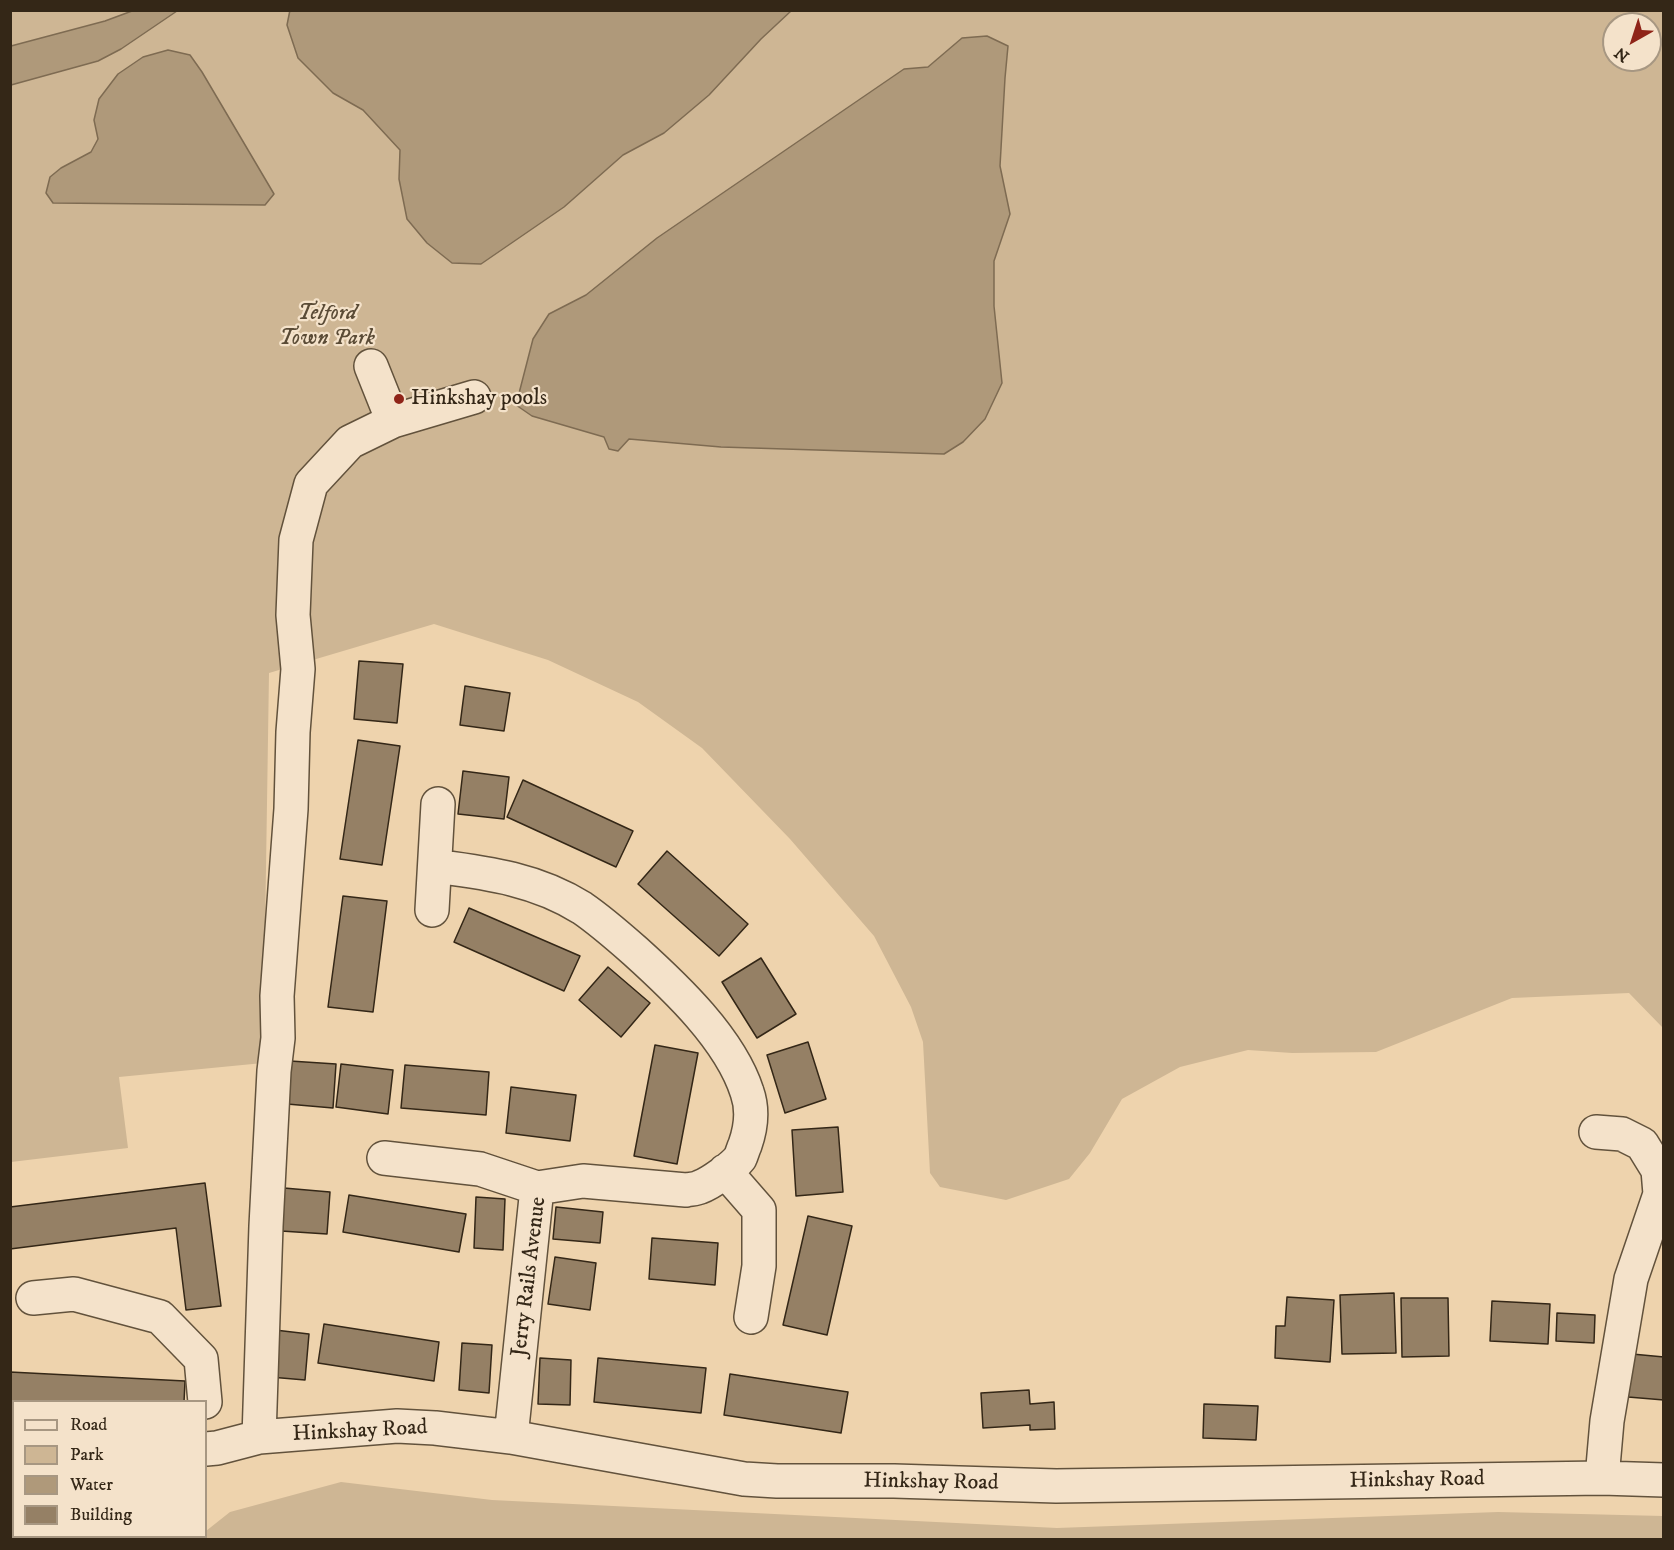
<!DOCTYPE html>
<html>
<head>
<meta charset="utf-8">
<style>
  body { margin:0 }
  #map { position:relative; width:1674px; height:1550px; overflow:hidden; background:#eed3ad; font-family:"IM FELL DW Pica",serif }
  canvas { display:block }
  .frame { position:absolute; inset:0; border:12px solid #342717; pointer-events:none }
  .legend { position:absolute; left:12px; top:1400px; width:195px; height:138px; box-sizing:border-box; background:#f4e2ca; border:2px solid #a79782; margin:0; padding:8px 10px; list-style:none; font-size:18px; color:#342717 }
  .legend li { display:flex; align-items:center; gap:12px; height:30px }
  .legend b { width:30px; border:2px solid #a79782 }
  .north { position:absolute; left:1602px; top:12px; width:60px; height:60px; box-sizing:border-box; background:#f4e2ca; border:2px solid #a79782; border-radius:50%; rotate:219deg; font-size:16px; font-weight:700; line-height:24px; text-align:center; color:#342717 }
  .north::after { content:''; display:block; margin:auto; width:21px; height:27px; background:#8f2418; clip-path:polygon(50% 0,100% 100%,50% 72%,0 100%) }
</style>
</head>
<body>
<div id="map">
<canvas width="1674" height="1550"></canvas>
<div class="frame"></div>
<ul class="legend">
<li><b style="height:8px;background:#f4e2ca"></b>Road</li>
<li><b style="height:16px;background:#ceb694"></b>Park</li>
<li><b style="height:16px;background:#af997a"></b>Water</li>
<li><b style="height:16px;background:#958065"></b>Building</li>
</ul>
<div class="north">N</div>
</div>
<script>
const ctx = document.querySelector('canvas').getContext('2d');
ctx.lineJoin = 'round';
function fill(path, color) { ctx.fillStyle = color; ctx.fill(path, 'evenodd'); }
function strokePath(path, color, width, dash) { ctx.strokeStyle = color; ctx.lineWidth = width; ctx.lineCap = dash ? 'butt' : 'round'; ctx.setLineDash(dash || []); ctx.stroke(path); }
function write(font, color, halo, rows, align = 'center') {
  ctx.font = font + ' "IM FELL DW Pica",serif'; ctx.lineWidth = 4.5; ctx.setLineDash([]); ctx.textBaseline = 'middle'; ctx.strokeStyle = halo; ctx.fillStyle = color; for (const [text, x, y, turn = 0] of rows) {
    ctx.save(); ctx.translate(x, y); ctx.rotate((+turn || 0) * Math.PI / 180); ctx.textAlign = isNaN(turn) ? turn : align; if (halo) ctx.strokeText(text, 0, 0); ctx.fillText(text, 0, 0); ctx.restore();
  }
}
fill(new Path2D(`
  M 10,11 L 635,11 L 761,39 L 791,11 L 1663,11 L 1663,1028 L 1629,993 L 1512,998 L 1376,1052 L 1292,1053 L 1248,1050 L 1180,1067 L 1122,1099 L 1090,1153 L 1069,1179 L 1006,1200 L 940,1187 L 930,1173 L 923,1042 L 911,1007 L 874,936 L 790,839 L 702,748 L 638,702 L 548,660 L 434,624 L 269,673 L 263,1063 L 119,1077 L 128,1148 L 11,1162 ZM 1614,24 L 1650,24 L 1650,60 L 1614,60 ZM 962,38 L 1008,47 L 1005,78 L 1000,166 L 1010,214 L 994,261 L 994,278 L 805,137 L 904,69 L 928,67 Z
  M 11,1473 L 14,1474 L 14,1536 L 176,1536 L 176,1539 L 11,1539 Z
  M 341,1482 L 492,1500 L 1057,1528 L 1498,1512 L 1663,1516 L 1664,1539 L 194,1539 L 198,1537 L 206,1536 L 206,1531 L 230,1512 Z`), '#ceb694');
const water = new Path2D(`
  M 290,10 L 791,10 L 791,11 L 761,39 L 709,95 L 664,133 L 623,155 L 564,207 L 481,264 L 452,263 L 427,243 L 407,219 L 399,179 L 400,150 L 363,110 L 333,93 L 298,58 L 287,25 Z
  M 132,11 L 177,11 L 121,49 L 98,61 L 11,85 L 11,46 L 105,21 Z
  M 987,36 L 1008,46 L 1005,78 L 1000,166 L 1010,214 L 994,261 L 994,306 L 1002,383 L 985,419 L 963,442 L 944,454 L 721,447 L 629,439 L 618,451 L 609,449 L 604,437 L 532,416 L 516,405 L 533,339 L 549,314 L 586,295 L 657,238 L 904,69 L 928,67 L 962,38 Z
  M 168,50 L 190,55 L 202,72 L 274,194 L 265,205 L 53,203 L 46,193 L 50,177 L 61,168 L 91,152 L 98,139 L 94,120 L 99,99 L 118,74 L 143,57 Z`);
fill(water, '#af997a');
strokePath(water, '#7e6b52', 1.5);
const building = new Path2D(`
  M 359,661 L 403,664 L 397,723 L 354,719 Z
  M 465,686 L 510,693 L 504,731 L 460,725 Z
  M 358,740 L 400,746 L 382,865 L 340,859 Z
  M 463,771 L 509,777 L 504,819 L 458,814 Z
  M 523,780 L 633,831 L 616,867 L 507,817 Z
  M 667,851 L 748,924 L 719,956 L 638,884 Z
  M 343,896 L 387,901 L 373,1012 L 328,1007 Z
  M 469,908 L 580,956 L 564,991 L 454,942 Z
  M 761,958 L 796,1014 L 757,1038 L 722,982 Z
  M 608,967 L 650,1003 L 621,1037 L 579,1000 Z
  M 808,1042 L 826,1099 L 785,1113 L 767,1055 Z
  M 655,1045 L 698,1053 L 677,1164 L 634,1156 Z
  M 290,1061 L 336,1064 L 333,1108 L 287,1104 Z
  M 341,1064 L 393,1070 L 388,1114 L 336,1107 Z
  M 405,1065 L 489,1072 L 486,1115 L 401,1108 Z
  M 511,1087 L 576,1095 L 570,1141 L 506,1133 Z
  M 838,1127 L 843,1192 L 796,1196 L 792,1130 Z
  M 205,1183 L 221,1306 L 186,1310 L 176,1228 L 10,1249 L 10,1207 Z
  M 284,1188 L 330,1192 L 327,1234 L 281,1231 Z
  M 349,1195 L 466,1214 L 459,1252 L 343,1232 Z
  M 476,1197 L 505,1199 L 503,1250 L 474,1248 Z
  M 556,1207 L 603,1212 L 600,1243 L 553,1239 Z
  M 808,1216 L 852,1226 L 827,1335 L 783,1325 Z
  M 652,1238 L 718,1243 L 715,1285 L 649,1279 Z
  M 555,1257 L 596,1263 L 590,1310 L 548,1304 Z
  M 1394,1293 L 1396,1353 L 1342,1354 L 1340,1295 Z
  M 1287,1297 L 1334,1300 L 1330,1362 L 1275,1358 L 1276,1326 L 1285,1326 Z
  M 1401,1298 L 1448,1298 L 1449,1356 L 1402,1357 Z
  M 1492,1301 L 1550,1304 L 1548,1344 L 1490,1341 Z
  M 1557,1313 L 1595,1315 L 1594,1343 L 1556,1341 Z
  M 324,1324 L 439,1342 L 434,1381 L 318,1363 Z
  M 275,1330 L 309,1334 L 305,1380 L 270,1377 Z
  M 462,1343 L 492,1345 L 489,1393 L 459,1390 Z
  M 1632,1354 L 1664,1357 L 1664,1400 L 1628,1397 Z
  M 540,1358 L 571,1360 L 570,1405 L 538,1404 Z
  M 598,1358 L 706,1368 L 701,1413 L 594,1402 Z
  M 10,1372 L 185,1381 L 184,1402 L 14,1402 L 14,1435 L 10,1435 Z
  M 730,1374 L 848,1392 L 841,1433 L 724,1415 Z
  M 1029,1390 L 1030,1404 L 1054,1402 L 1055,1429 L 1030,1430 L 1030,1425 L 983,1428 L 981,1393 Z
  M 1204,1404 L 1258,1406 L 1256,1440 L 1203,1438 Z`);
fill(building, '#958065');
strokePath(building, '#342717', 1.5);
const minor = new Path2D(`
  M 393,421 L 474,397
  M 435,866 C 487,873 536,879 582,908 C 601,921 618,936 635,951 C 676,988 730,1039 747,1092 C 753,1109 751,1128 745,1145 C 743,1149 742,1154 740,1158 C 733,1167 711,1183 700,1187 C 696,1189 691,1189 686,1190 L 583,1181 L 537,1188 L 511,1437
  M 432,910 L 438,804
  M 1596,1132 L 1622,1134 L 1642,1144 L 1658,1170 L 1660,1194 L 1631,1279 L 1607,1421 L 1602,1478
  M 384,1158 L 480,1169 L 537,1188
  M 725,1171 L 759,1210 L 759,1266 L 751,1317
  M 33,1298 L 74,1294 L 160,1317 L 201,1359 L 205,1402
  M 259,1437 L 266,1226 L 274,1071 L 278,1038 L 277,996 L 291,809 L 293,732 L 298,669 L 293,615 L 296,540 L 311,484 L 350,442 L 393,421 L 371,366
  M 10,1449 L 14,1450
  M 206,1449 L 217,1448 L 259,1437 L 397,1426 L 435,1428 L 511,1437 L 744,1479 L 777,1481 L 894,1481 L 1056,1486 L 1602,1478 L 1664,1480`);
strokePath(minor, '#62523c', 36);
strokePath(minor, '#f4e2ca', 33);
for (const [x, y, r, color] of [
  [399,399,6,"#8f2418"]
]) { const dot = new Path2D(); dot.arc(x, y, r, 0, 2 * Math.PI); ctx.fillStyle = color; ctx.fill(dot); strokePath(dot, '#f4e2ca', 2); }
write('italic 22px', '#5a4b36', '#f4e2ca', [
  ["Telford",327,314],
  ["Town Park",327,339]
]);
write('22px', '#342717', '#f4e2ca', [
  ["Hinkshay pools",411,399]
], 'left');
write('22px', '#342717', '#f4e2ca', [
  ["Jerry Rails Avenue",530,1277,-83],
  ["Hinkshay Road",360,1432,-3],
  ["Hinkshay Road",1417,1481,-1],
  ["Hinkshay Road",931,1483,1]
]);
</script>
</body>
</html>
